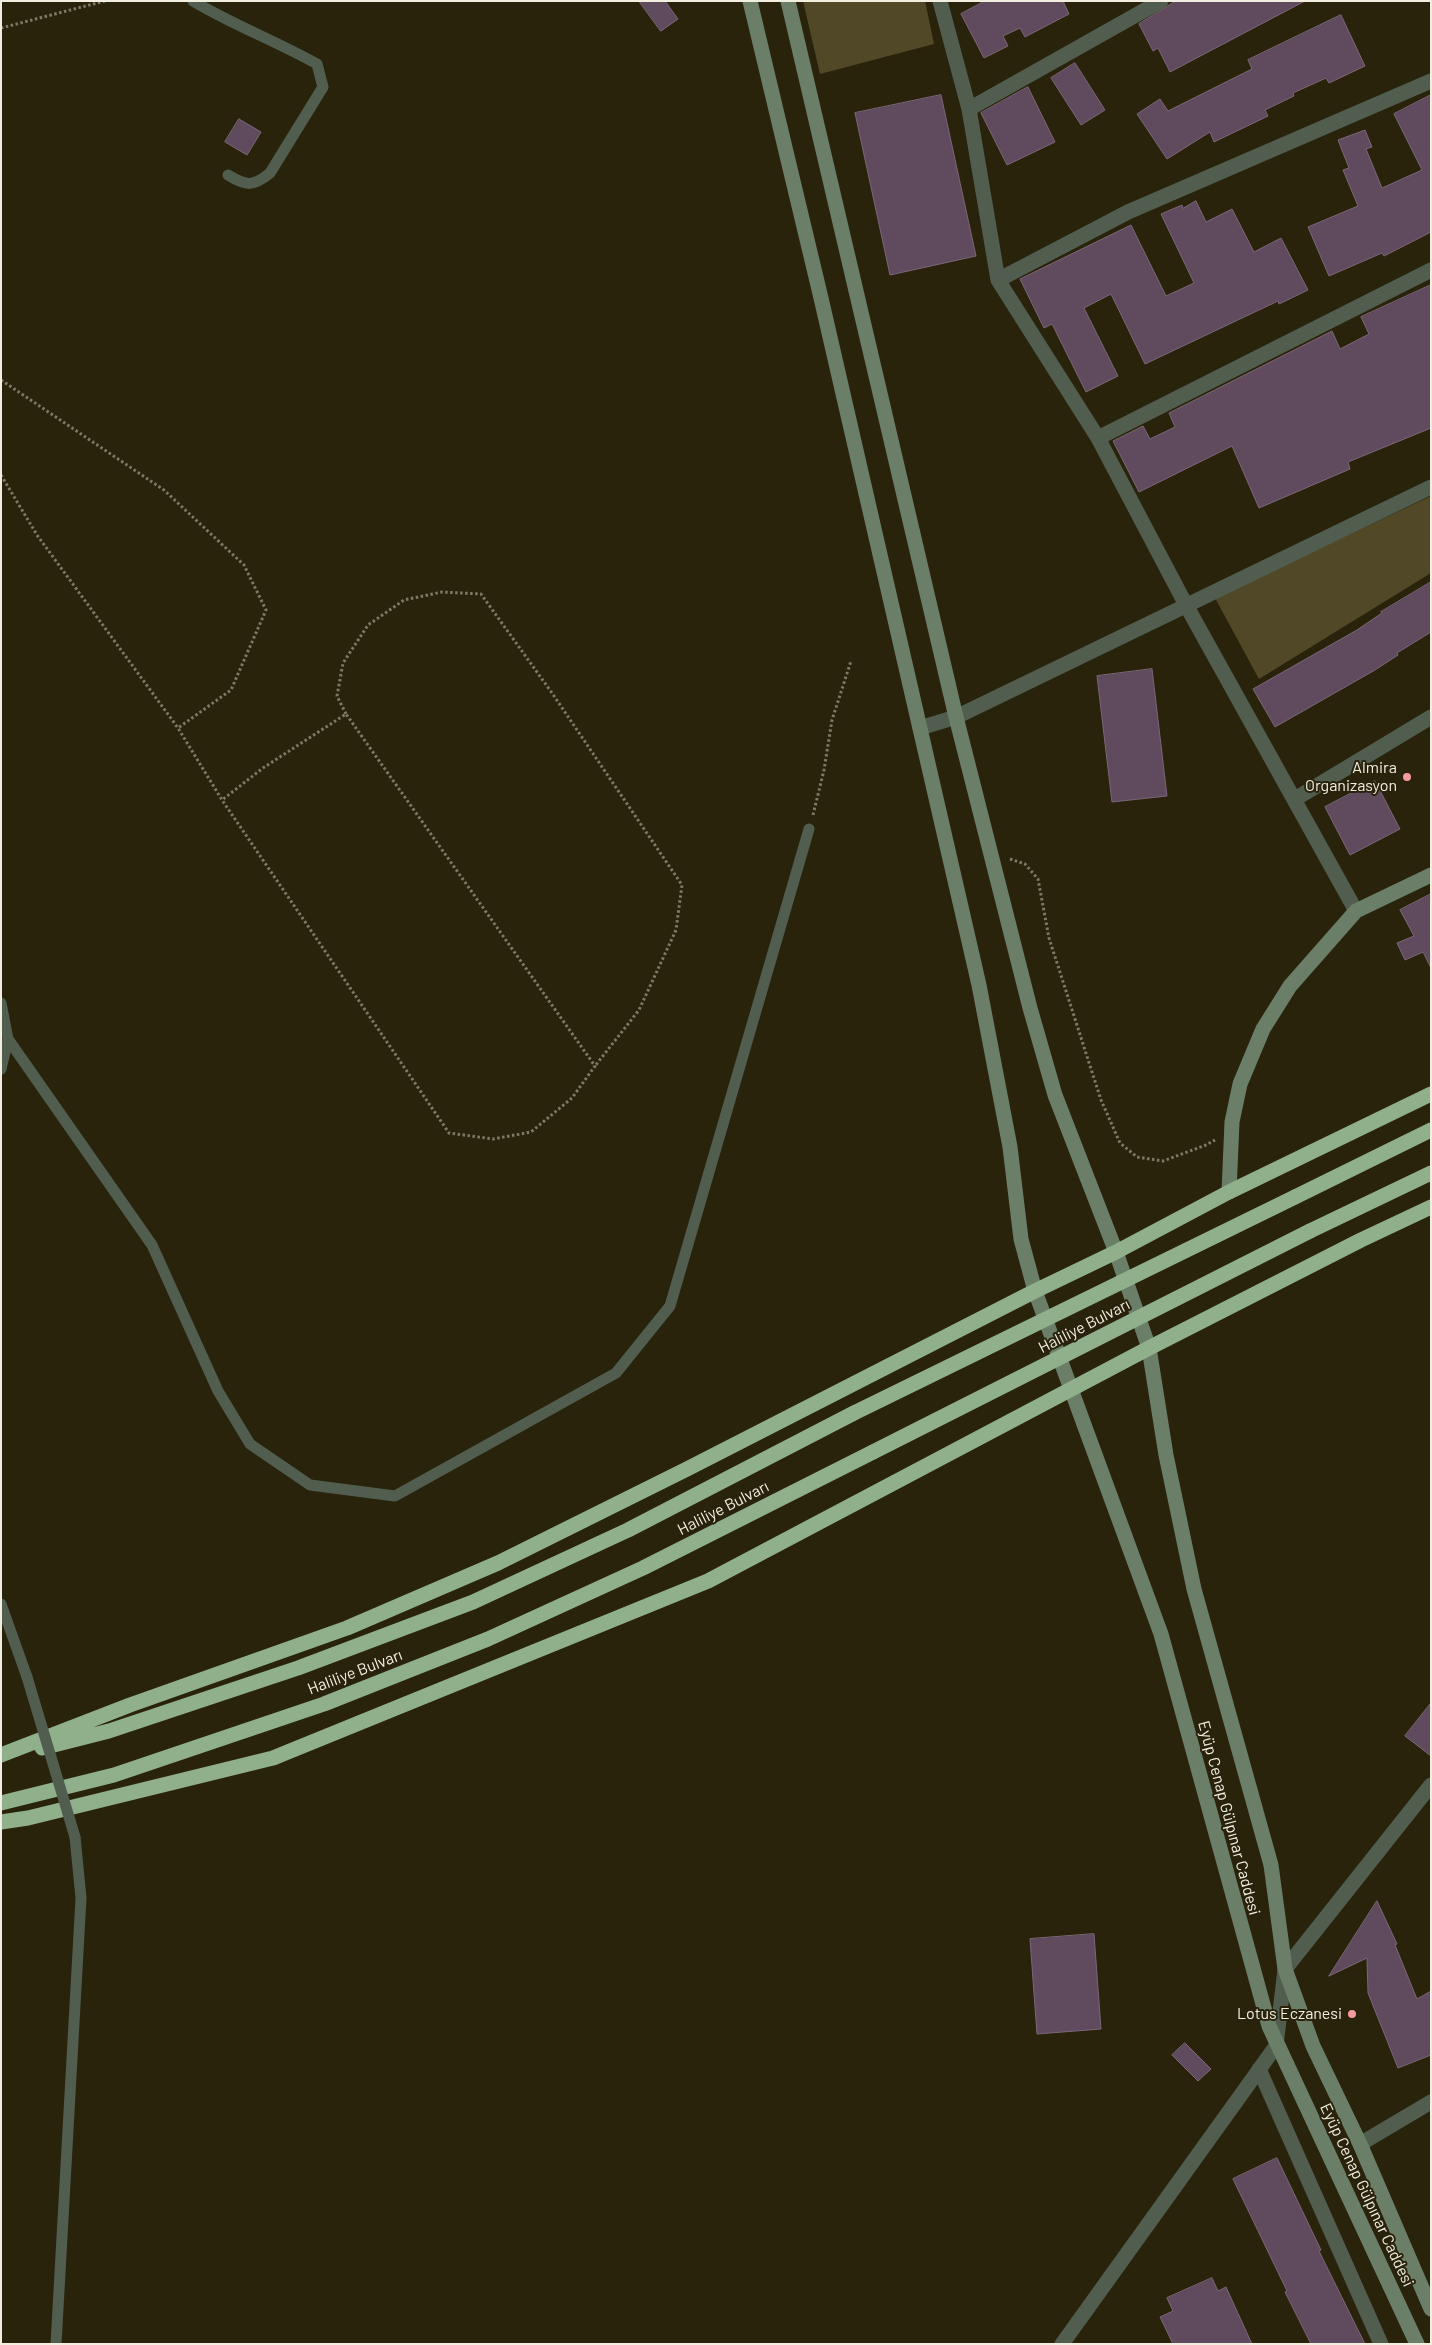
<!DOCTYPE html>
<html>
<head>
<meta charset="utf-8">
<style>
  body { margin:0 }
  #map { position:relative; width:1432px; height:2345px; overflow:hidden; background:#29230c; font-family:Barlow,sans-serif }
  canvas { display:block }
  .frame { position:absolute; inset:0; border:2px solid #f2eee0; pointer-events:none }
</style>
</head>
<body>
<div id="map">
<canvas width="1432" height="2345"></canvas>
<div class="frame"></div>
</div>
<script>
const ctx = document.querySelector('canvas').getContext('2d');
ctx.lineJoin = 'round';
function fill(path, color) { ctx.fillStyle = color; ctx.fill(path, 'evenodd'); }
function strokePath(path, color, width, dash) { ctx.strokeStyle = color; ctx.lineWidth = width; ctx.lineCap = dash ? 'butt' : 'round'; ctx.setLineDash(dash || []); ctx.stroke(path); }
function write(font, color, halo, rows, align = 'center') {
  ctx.font = font + ' Barlow,sans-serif'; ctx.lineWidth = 4; ctx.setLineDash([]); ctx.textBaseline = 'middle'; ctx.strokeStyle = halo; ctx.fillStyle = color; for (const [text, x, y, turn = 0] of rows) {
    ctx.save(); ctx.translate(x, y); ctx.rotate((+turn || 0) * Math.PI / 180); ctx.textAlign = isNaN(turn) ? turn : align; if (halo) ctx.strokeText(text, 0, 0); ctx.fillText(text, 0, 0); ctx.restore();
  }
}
fill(new Path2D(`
  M 803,1 L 925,1 L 934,44 L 820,74 Z
  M 1431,496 L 1431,573 L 1259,679 L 1215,598 Z`), '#514828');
const building = new Path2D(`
  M 639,1 L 665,1 L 678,19 L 661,31 Z
  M 985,1 L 1063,1 L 1069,14 L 1025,37 L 1020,28 L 1003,36 L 1008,46 L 984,58 L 961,14 Z
  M 1176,1 L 1305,1 L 1170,72 L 1158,48 L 1153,51 L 1139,24 Z
  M 1341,15 L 1365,66 L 1329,83 L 1326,78 L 1293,93 L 1294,96 L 1265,110 L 1268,116 L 1214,142 L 1210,132 L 1167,159 L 1137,114 L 1160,99 L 1168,111 L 1252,69 L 1248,60 Z
  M 1075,63 L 1105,110 L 1081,125 L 1051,78 Z
  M 1028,87 L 1055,142 L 1007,165 L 981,113 Z
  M 941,95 L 976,256 L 890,275 L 855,113 Z
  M 1431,95 L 1431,232 L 1384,256 L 1382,253 L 1329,276 L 1308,227 L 1358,206 L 1343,170 L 1349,168 L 1338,140 L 1365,130 L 1372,147 L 1366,149 L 1382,188 L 1422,170 L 1394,114 Z
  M 239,119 L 261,132 L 247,155 L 225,142 Z
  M 1196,201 L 1206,222 L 1232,209 L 1254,252 L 1281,238 L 1308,290 L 1279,304 L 1278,301 L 1145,364 L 1111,294 L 1084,308 L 1118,376 L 1086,392 L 1052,324 L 1044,328 L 1020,279 L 1131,225 L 1166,296 L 1194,283 L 1161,214 L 1182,205 L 1183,208 Z
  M 1431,285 L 1431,428 L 1348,462 L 1350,469 L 1259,508 L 1232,446 L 1139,492 L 1113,441 L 1143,426 L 1150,439 L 1175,427 L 1169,413 L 1332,331 L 1340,349 L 1369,334 L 1361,317 Z
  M 1431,582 L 1431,632 L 1397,653 L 1398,655 L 1375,670 L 1275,727 L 1253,689 L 1357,630 L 1382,613 L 1381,612 Z
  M 1152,669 L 1167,796 L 1112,802 L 1097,676 Z
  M 1375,781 L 1400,829 L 1350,855 L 1325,807 Z
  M 1431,894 L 1431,968 L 1423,952 L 1405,960 L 1397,943 L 1414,936 L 1400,910 Z
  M 1431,1703 L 1431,1756 L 1405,1736 Z
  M 1377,1901 L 1397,1944 L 1395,1945 L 1417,1999 L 1431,1991 L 1431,2055 L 1398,2068 L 1368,1993 L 1367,1958 L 1329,1976 Z
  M 1094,1934 L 1101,2029 L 1037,2034 L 1030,1939 Z
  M 1185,2043 L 1211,2069 L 1198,2081 L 1172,2055 Z
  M 1277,2158 L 1321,2250 L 1319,2251 L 1365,2344 L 1311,2344 L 1285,2292 L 1287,2291 L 1233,2179 Z
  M 1212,2278 L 1218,2291 L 1226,2287 L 1252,2344 L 1173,2344 L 1160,2317 L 1173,2311 L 1167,2298 Z`);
fill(building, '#5f4b5d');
strokePath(building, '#7b6779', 1);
strokePath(new Path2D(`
  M 1,28 L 105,1
  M 1,380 L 164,490 L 244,565 L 266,610 L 231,690 L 178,728 L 222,800 L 449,1133 L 493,1139 L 531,1132 L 572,1098 L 595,1066 L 346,714 L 263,768 L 222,800
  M 1,475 L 37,535 L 178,728
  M 346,714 L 337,696 L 343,663 L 368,625 L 404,600 L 442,592 L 481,594 L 552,693 L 682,885 L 676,930 L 639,1010 L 595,1066
  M 813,815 L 824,770 L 832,720 L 851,661
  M 1010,859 L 1025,864 L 1038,879 L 1049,938 L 1101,1100 L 1120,1143 L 1137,1157 L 1163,1161 L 1206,1145 L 1215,1140`), '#7e7966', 3, [2.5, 2.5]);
strokePath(new Path2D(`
  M 193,1 C 233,25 276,41 317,64 L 323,87 L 270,173 C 253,187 246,186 228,175
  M 1,1003 L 8,1039 L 1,1069
  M 8,1039 L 152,1245 L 218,1391 L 250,1444 L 310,1485 L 395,1496 L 616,1373 L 670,1306 L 809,829
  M 1,1604 L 27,1677
  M 56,2344 L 81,1898 L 75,1837`), '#515e4f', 11);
strokePath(new Path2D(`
  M 940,1 L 969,109 L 998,280 L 1098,438 L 1186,605 L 1356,911
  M 969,109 L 1161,1
  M 998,280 L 1128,212 L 1431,81
  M 1098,438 L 1431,270
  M 920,728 L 956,717 L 1431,487
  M 1295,799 L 1431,717
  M 1259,2069 L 1381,2344
  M 1360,2144 L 1431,2102
  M 1062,2344 L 1276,2046 L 1285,1969 L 1431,1785`), '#515e4f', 15);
strokePath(new Path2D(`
  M 750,1 L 821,298 L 979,985 L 1010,1147 L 1021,1239 L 1035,1291 L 1161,1634 L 1269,2026 L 1417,2344
  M 788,1 L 956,717 L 1030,1008 L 1055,1095 L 1116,1252 L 1149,1348 L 1166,1455 L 1194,1589 L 1271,1865 L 1285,1969 L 1313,2046 L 1360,2144 L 1431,2309
  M 1229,1192 L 1232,1122 L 1240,1084 L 1263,1029 L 1290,986 L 1356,911 L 1431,875`), '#6b7f68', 15);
strokePath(new Path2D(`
  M 1295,1197 L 1431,1130
  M 1310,1231 L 1431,1173
  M 42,1748 L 109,1731 L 298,1668 L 473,1602 L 628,1530 L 854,1413
  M 1,1755 L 130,1705 L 347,1628 L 498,1563 L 687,1469 L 1035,1291 L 1116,1252 L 1229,1192 L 1431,1094
  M 1,1803 L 114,1775 L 324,1704 L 488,1639 L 643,1568 L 873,1452
  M 1,1822 L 28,1818 L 273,1758 L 708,1581 L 1149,1348 L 1361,1240 L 1431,1207`), '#90b08b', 15);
strokePath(new Path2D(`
  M 27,1677 L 75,1837`), '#515e4f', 11);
strokePath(new Path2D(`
  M 854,1413 L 1295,1197
  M 873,1452 L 1310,1231`), '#90b08b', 15);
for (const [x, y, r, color] of [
  [1407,777,5,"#f59b9e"],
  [1352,2014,5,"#f59b9e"]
]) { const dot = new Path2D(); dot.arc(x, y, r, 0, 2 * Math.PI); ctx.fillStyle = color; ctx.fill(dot); strokePath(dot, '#29230c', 2); }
write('16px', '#f2eee0', '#29230c', [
  ["Almira",1397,768],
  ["Organizasyon",1397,786],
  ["Lotus Eczanesi",1342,2014]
], 'right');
write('16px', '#f2eee0', '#29230c', [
  ["Haliliye Bulvarı",1084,1326,-27],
  ["Haliliye Bulvarı",723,1508,-27],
  ["Haliliye Bulvarı",355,1672,-21],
  ["Eyüp Cenap Gülpınar Caddesi",1229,1818,75],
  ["Eyüp Cenap Gülpınar Caddesi",1367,2195,65]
]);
</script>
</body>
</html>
